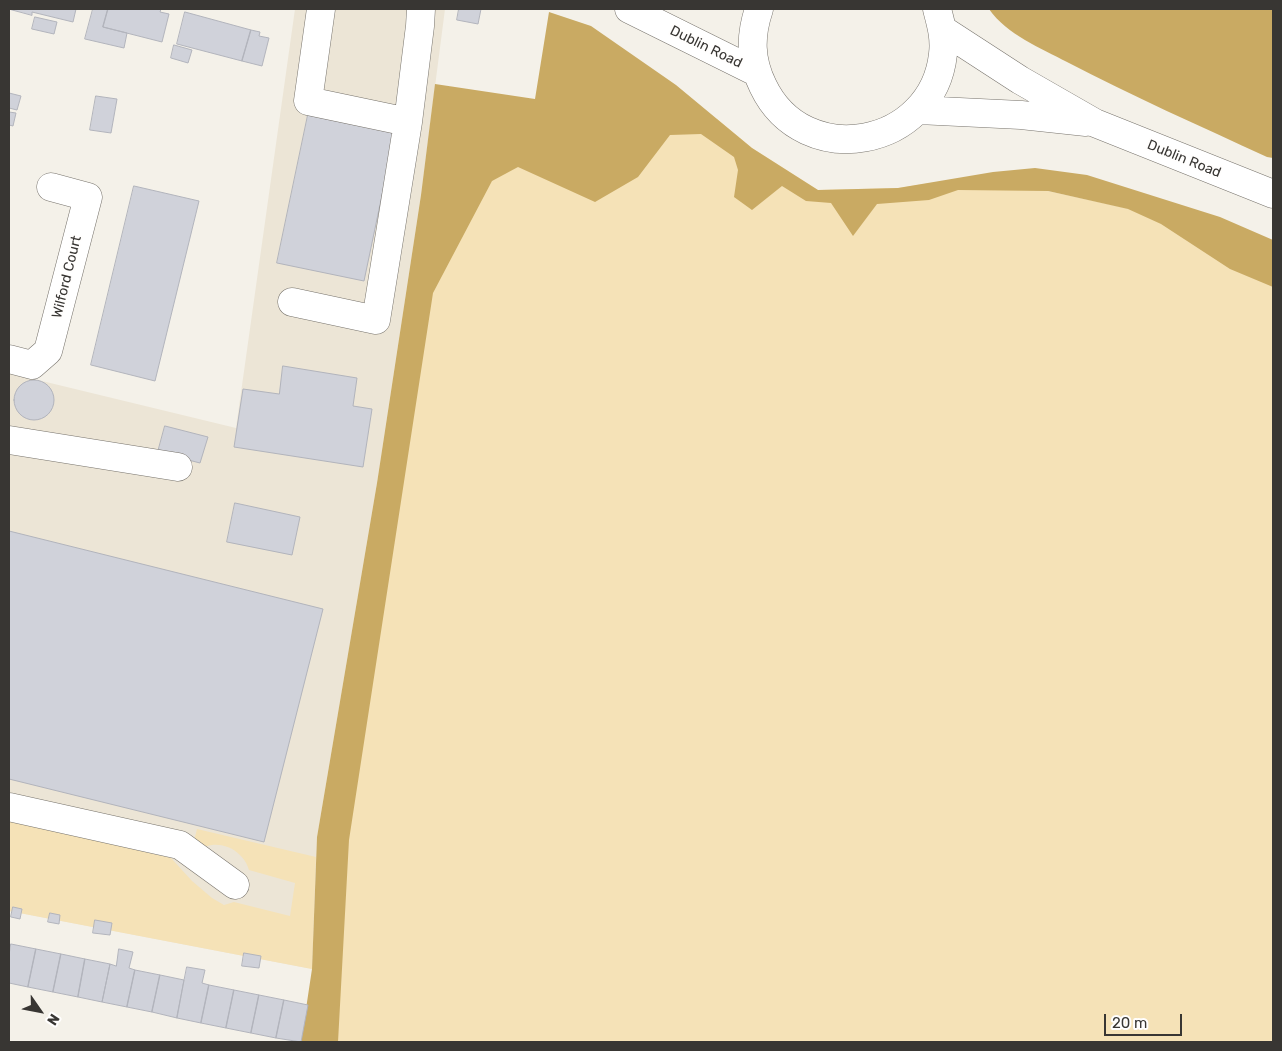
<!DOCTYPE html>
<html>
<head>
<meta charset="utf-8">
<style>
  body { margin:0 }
  #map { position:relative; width:1282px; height:1051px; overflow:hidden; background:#f4f1e9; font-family:Rubik,sans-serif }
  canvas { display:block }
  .frame { position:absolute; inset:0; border:10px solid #383633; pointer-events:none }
  .north { position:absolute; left:15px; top:986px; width:50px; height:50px; -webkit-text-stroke:4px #fffefd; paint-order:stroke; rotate:123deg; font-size:14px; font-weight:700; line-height:20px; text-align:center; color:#383633 }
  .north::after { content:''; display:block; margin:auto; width:18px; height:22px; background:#383633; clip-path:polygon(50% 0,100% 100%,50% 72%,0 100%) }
  .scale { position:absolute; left:1104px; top:1014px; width:78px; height:22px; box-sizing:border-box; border:2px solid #383633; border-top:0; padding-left:6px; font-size:15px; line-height:18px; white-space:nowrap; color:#383633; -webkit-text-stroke:4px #fffefd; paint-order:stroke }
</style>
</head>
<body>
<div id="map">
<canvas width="1282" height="1051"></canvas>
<div class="frame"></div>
<div class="north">N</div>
<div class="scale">20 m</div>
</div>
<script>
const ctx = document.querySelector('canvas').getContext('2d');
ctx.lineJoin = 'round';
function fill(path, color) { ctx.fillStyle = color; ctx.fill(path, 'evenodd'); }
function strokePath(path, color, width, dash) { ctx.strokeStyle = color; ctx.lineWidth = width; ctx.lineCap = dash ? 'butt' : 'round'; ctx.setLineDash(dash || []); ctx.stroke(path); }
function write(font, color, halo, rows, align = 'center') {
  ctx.font = font + ' Rubik,sans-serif'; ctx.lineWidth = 4; ctx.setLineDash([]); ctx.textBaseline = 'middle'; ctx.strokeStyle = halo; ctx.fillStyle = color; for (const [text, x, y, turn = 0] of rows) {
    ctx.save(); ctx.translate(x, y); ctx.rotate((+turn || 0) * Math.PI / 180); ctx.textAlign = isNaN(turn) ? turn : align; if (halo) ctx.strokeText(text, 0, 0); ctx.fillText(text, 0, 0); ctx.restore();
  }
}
fill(new Path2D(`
  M 295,9 L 445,9 L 421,195 L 377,483 L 317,837 L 312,969 L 9,911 L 9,373 L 236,428 Z`), '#ece5d6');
fill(new Path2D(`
  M 717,119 L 752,148 L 818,190 L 898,188 L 930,183 L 988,178 L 1273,240 L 1273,1042 L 324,1042 L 335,860 L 440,198 L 515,163 L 663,121 Z
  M 9,820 L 171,858 L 192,881 L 212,898 L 224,905 L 234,902 L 290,916 L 295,883 L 249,870 C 245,855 229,843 212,845 C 205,846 200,849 192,849 L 197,829 L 316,857 L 312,969 L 9,911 Z`), '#f5e2b7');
fill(new Path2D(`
  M 989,9 L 1273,9 L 1273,158 L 1267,157 C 1200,126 1132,96 1067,62 C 1041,48 1007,35 989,9 Z
  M 549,12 L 591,26 L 676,85 L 752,148 L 818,190 L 898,188 L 993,172 L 1035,168 L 1087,175 L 1220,217 L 1273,240 L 1273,287 L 1230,269 L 1161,224 L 1128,209 L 1048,191 L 958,190 L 929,200 L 877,204 L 853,236 L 831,203 L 806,201 L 782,186 L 752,210 L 734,197 L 738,170 L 734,157 L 701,134 L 670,135 L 638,177 L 595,202 L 518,167 L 492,181 L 433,293 L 349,840 L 338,1042 L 301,1042 L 312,969 L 317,837 L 377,483 L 421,195 L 435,84 L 535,99 Z`), '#c9aa63');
const building = new Path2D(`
  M 9,9 L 76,9 L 73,22 L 32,12 L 32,15 Z
  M 93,9 L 108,9 L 103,27 L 127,33 L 124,48 L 85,39 Z
  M 108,9 L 161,9 L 160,12 L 169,14 L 162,42 L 103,27 Z
  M 459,9 L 481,9 L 478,24 L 457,20 Z
  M 185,12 L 251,30 L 242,61 L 177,44 Z
  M 35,17 L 57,22 L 54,34 L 32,29 Z
  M 251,30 L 260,32 L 259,36 L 269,38 L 262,66 L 242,61 Z
  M 174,45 L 192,50 L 188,63 L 171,58 Z
  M 9,93 L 21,96 L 17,110 L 9,108 Z
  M 96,96 L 117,99 L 111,133 L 90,130 Z
  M 9,112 L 16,113 L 13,126 L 9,125 Z
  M 308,115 L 395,133 L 364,281 L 277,263 Z
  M 134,186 L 199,201 L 155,381 L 91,365 Z
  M 283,366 L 357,378 L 353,406 L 372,409 L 363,467 L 234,447 L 243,389 L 279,394 Z
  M14 400a20 20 0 1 1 40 0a20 20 0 1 1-40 0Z
  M 165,426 L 208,437 L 200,463 L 158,452 Z
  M 235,503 L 300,517 L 292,555 L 227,542 Z
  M 9,531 L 323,609 L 264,842 L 9,779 Z
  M 13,907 L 22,909 L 20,919 L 11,917 Z
  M 50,913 L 60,915 L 59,924 L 48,922 Z
  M 95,920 L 112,923 L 110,935 L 93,933 Z
  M 11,944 L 36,949 L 28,987 L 9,983 L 9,956 Z
  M 36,949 L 61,954 L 53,992 L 28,987 Z
  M 119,949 L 133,952 L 129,968 L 135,970 L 127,1007 L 102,1002 L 110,964 L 116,966 Z
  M 244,953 L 261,956 L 259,968 L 242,966 Z
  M 61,954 L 85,959 L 78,997 L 53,992 Z
  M 85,959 L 110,964 L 102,1002 L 78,997 Z
  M 187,967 L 205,970 L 202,983 L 209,985 L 201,1023 L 177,1018 Z
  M 135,970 L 160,975 L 152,1012 L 127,1007 Z
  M 160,975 L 184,980 L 177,1018 L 152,1012 Z
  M 209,985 L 234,990 L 226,1028 L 201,1023 Z
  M 234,990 L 259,995 L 251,1033 L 226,1028 Z
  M 259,995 L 284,1000 L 276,1038 L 251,1033 Z
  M 284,1000 L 308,1005 L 301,1042 L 276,1038 Z`);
fill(building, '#d0d2da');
strokePath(building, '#b2b4bc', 1);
const minor = new Path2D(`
  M 321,9 L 308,101 L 408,122
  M 292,302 L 376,320 L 408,122 L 420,26 L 421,9
  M 9,359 L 32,365 L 48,351 L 88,197 L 51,187
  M 9,440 L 178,467
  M 9,807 L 180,845 L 235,885`);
const major = new Path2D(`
  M 629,9 L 756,72
  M 759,9 C 750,36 750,60 763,86 C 804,172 933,148 943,54 C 945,38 941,24 937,9
  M 943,30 L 1020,80 L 1095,123 L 1273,194
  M 918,110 L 1021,115 L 1086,122`);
strokePath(minor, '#77736c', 29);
strokePath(major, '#77736c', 29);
strokePath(minor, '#fff', 28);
strokePath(major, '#fff', 28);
write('14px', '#383633', '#fffefd', [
  ["Dublin Road",706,47,26],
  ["Dublin Road",1184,159,22],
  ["Wilford Court",67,277,-76]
]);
</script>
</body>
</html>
